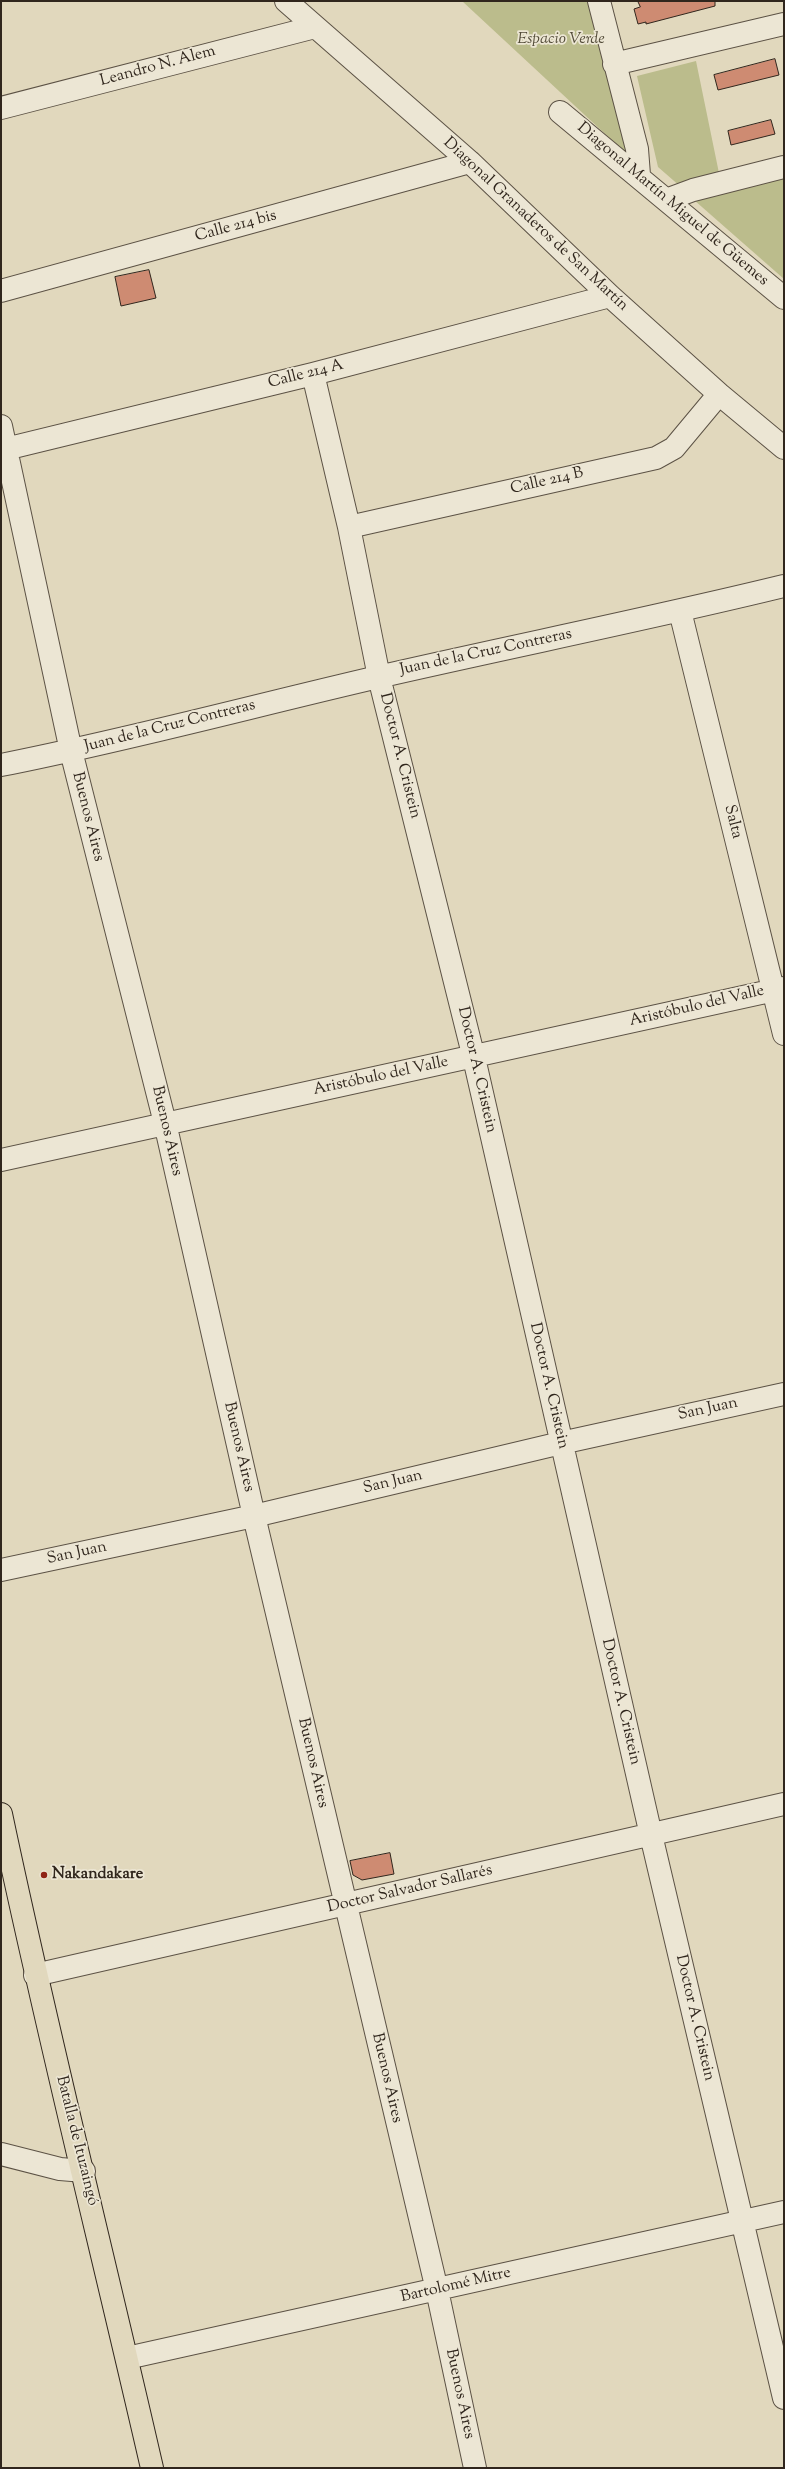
<!DOCTYPE html>
<html>
<head>
<meta charset="utf-8">
<style>
  body { margin:0 }
  #map { position:relative; width:785px; height:2469px; overflow:hidden; background:#e1d8bd; font-family:"Sorts Mill Goudy",serif }
  canvas { display:block }
  .frame { position:absolute; inset:0; border:2px solid #30261d; pointer-events:none }
</style>
</head>
<body>
<div id="map">
<canvas width="785" height="2469"></canvas>
<div class="frame"></div>
</div>
<script>
const ctx = document.querySelector('canvas').getContext('2d');
ctx.lineJoin = 'round';
function fill(path, color) { ctx.fillStyle = color; ctx.fill(path, 'evenodd'); }
function strokePath(path, color, width, dash) { ctx.strokeStyle = color; ctx.lineWidth = width; ctx.lineCap = dash ? 'butt' : 'round'; ctx.setLineDash(dash || []); ctx.stroke(path); }
function write(font, color, halo, rows, align = 'center') {
  ctx.font = font + ' "Sorts Mill Goudy",serif'; ctx.lineWidth = 3.5; ctx.setLineDash([]); ctx.textBaseline = 'middle'; ctx.strokeStyle = halo; ctx.fillStyle = color; for (const [text, x, y, turn = 0] of rows) {
    ctx.save(); ctx.translate(x, y); ctx.rotate((+turn || 0) * Math.PI / 180); ctx.textAlign = isNaN(turn) ? turn : align; if (halo) ctx.strokeText(text, 0, 0); ctx.fillText(text, 0, 0); ctx.restore();
  }
}
fill(new Path2D(`
  M 462,1 L 591,1 L 630,157 Z
  M 696,61 L 720,178 L 681,187 L 658,167 L 637,76 Z
  M 784,178 L 784,279 L 694,200 Z`), '#bbbc8c');
const building = new Path2D(`
  M 638,1 L 715,1 L 715,6 L 646,24 L 646,22 L 638,24 L 634,9 L 640,7 Z
  M 775,59 L 779,75 L 718,90 L 714,75 Z
  M 771,120 L 775,134 L 731,145 L 728,131 Z
  M 149,270 L 156,298 L 121,306 L 115,277 Z
  M 390,1853 L 394,1874 L 362,1880 L 353,1875 L 350,1861 Z`);
fill(building, '#ce8b72');
strokePath(building, '#30261d', 1);
const minor = new Path2D(`
  M 286,1 L 470,162 L 610,296 L 719,394 L 784,448
  M 599,1 L 637,149 L 639,175
  M 614,64 L 784,24
  M 1,108 L 315,27
  M 560,112 L 784,298
  M 666,200 L 693,190 L 784,167
  M 1,291 L 470,162
  M 313,374 L 349,527 L 379,677 L 474,1058 L 651,1835 L 784,2398
  M 1,426 L 71,751 L 165,1123 L 254,1516 L 437,2290 L 475,2468
  M 1,450 L 313,374 L 610,296
  M 349,527 L 656,458 L 674,448 L 719,394
  M 680,611 L 784,1034
  M 1,765 C 128,740 253,706 378,677 C 513,646 649,619 784,586
  M 1,1160 L 784,988
  M 1,1570 L 254,1516 L 561,1443 L 784,1394
  M 35,1975 L 784,1804
  M 1,2154 L 60,2169 L 84,2171
  M 127,2358 L 784,2212`);
const major = new Path2D(`
  M 1,1814 C 47,2033 102,2250 152,2468`);
strokePath(minor, '#5c5245', 24);
strokePath(major, '#30261d', 24);
strokePath(minor, '#ece6d4', 22);
strokePath(major, '#e1d8bd', 22);
for (const [x, y, r, color] of [
  [44,1875,4,"#8f2418"]
]) { const dot = new Path2D(); dot.arc(x, y, r, 0, 2 * Math.PI); ctx.fillStyle = color; ctx.fill(dot); strokePath(dot, '#ece6d4', 1.5); }
write('italic 16px', '#534c39', '#ece6d4', [
  ["Espacio Verde",561,40]
]);
write('16px', '#30261d', '#ece6d4', [
  ["Leandro N. Alem",158,67,-15],
  ["Diagonal Martín Miguel de Güemes",672,205,40],
  ["Diagonal Granaderos de San Martín",535,225,43],
  ["Calle 214 bis",236,227,-15],
  ["Calle 214 A",306,375,-14],
  ["Calle 214 B",547,482,-13],
  ["Juan de la Cruz Contreras",486,653,-12],
  ["Juan de la Cruz Contreras",170,727,-14],
  ["Doctor A. Cristein",399,756,76],
  ["Buenos Aires",87,817,76],
  ["Salta",732,822,76],
  ["Aristóbulo del Valle",697,1007,-13],
  ["Doctor A. Cristein",476,1070,77],
  ["Aristóbulo del Valle",381,1077,-12],
  ["Buenos Aires",166,1131,77],
  ["Doctor A. Cristein",548,1386,77],
  ["San Juan",708,1410,-12],
  ["Buenos Aires",238,1447,77],
  ["San Juan",393,1483,-13],
  ["San Juan",77,1554,-12],
  ["Doctor A. Cristein",620,1702,77],
  ["Buenos Aires",312,1763,77],
  ["Doctor Salvador Sallarés",410,1890,-13],
  ["Doctor A. Cristein",694,2018,77],
  ["Buenos Aires",386,2078,77],
  ["Batalla de Ituzaingó",76,2141,76],
  ["Bartolomé Mitre",456,2286,-13],
  ["Buenos Aires",459,2394,78]
]);
write('bold 16px', '#30261d', '#ece6d4', [
  ["Nakandakare",52,1875]
], 'left');
</script>
</body>
</html>
